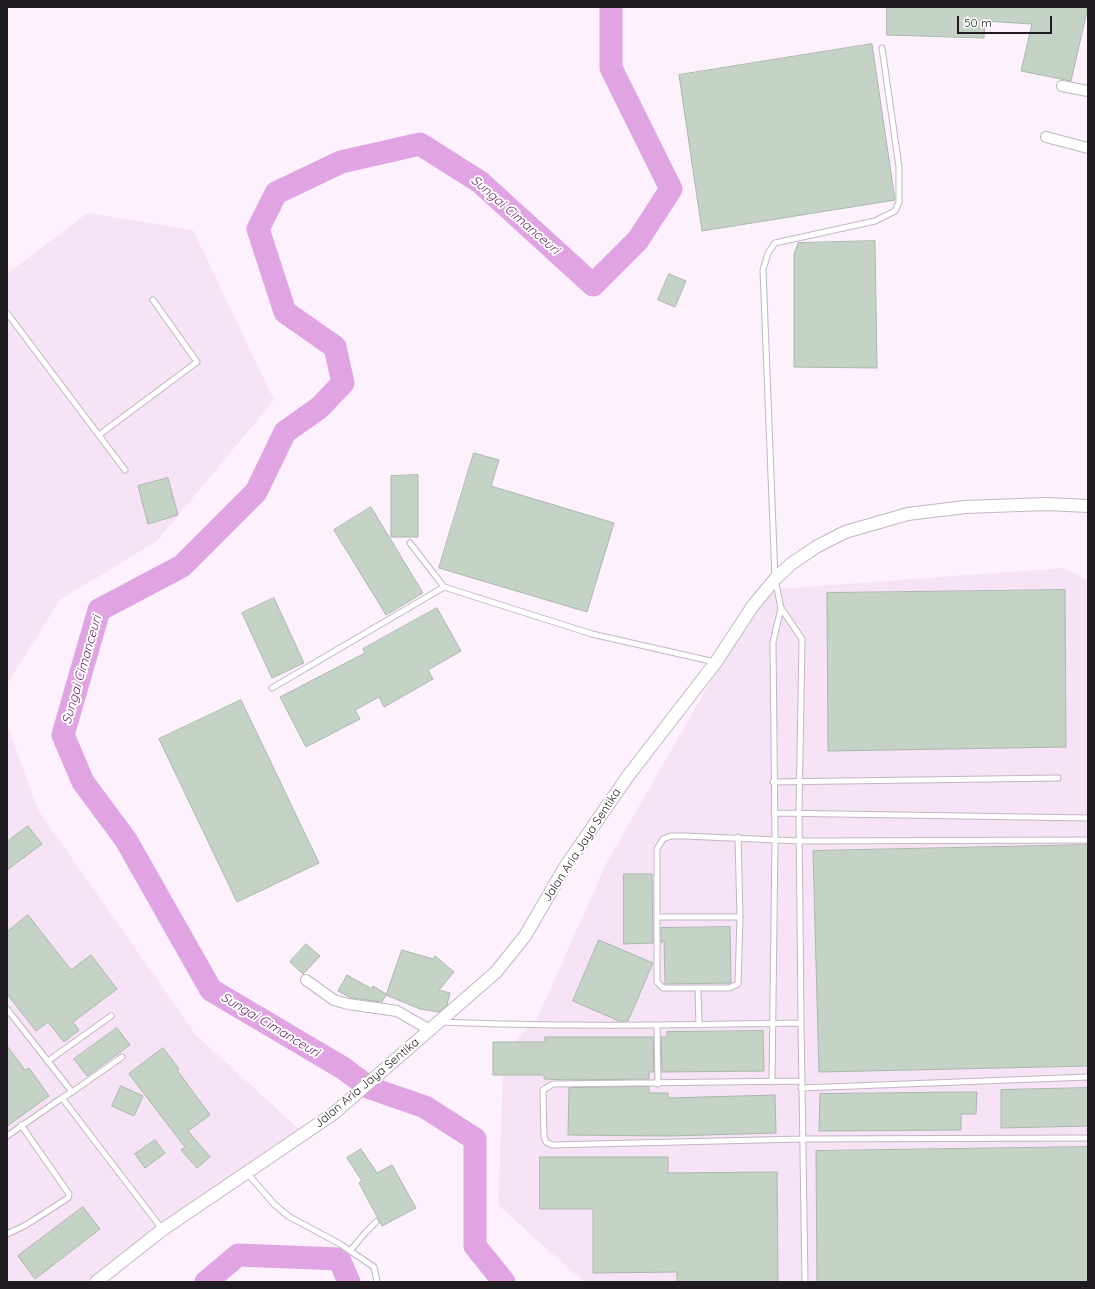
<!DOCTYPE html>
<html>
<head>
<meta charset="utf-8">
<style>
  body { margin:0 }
  #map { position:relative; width:1095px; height:1289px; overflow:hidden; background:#fef1fe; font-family:Quicksand,sans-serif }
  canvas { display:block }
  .frame { position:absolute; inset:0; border:8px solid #201b20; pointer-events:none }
  .scale { position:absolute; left:957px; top:16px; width:95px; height:18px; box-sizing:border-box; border:2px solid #201b20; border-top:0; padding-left:5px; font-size:12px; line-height:14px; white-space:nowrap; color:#201b20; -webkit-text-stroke:3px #fff; paint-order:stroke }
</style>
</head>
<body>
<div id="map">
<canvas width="1095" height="1289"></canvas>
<div class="frame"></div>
<div class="scale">50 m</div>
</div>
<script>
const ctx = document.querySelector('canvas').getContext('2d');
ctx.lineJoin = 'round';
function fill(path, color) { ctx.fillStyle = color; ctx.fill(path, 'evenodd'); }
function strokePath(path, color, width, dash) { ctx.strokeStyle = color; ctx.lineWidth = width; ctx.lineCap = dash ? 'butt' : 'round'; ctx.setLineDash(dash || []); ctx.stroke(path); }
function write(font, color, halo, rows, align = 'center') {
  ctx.font = font + ' Quicksand,sans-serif'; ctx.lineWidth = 4; ctx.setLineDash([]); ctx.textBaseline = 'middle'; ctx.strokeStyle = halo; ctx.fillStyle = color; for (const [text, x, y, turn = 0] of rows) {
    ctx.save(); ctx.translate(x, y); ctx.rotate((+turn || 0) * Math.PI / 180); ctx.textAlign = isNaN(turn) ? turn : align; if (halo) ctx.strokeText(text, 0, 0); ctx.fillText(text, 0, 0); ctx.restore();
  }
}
fill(new Path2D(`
  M 87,213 L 193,230 L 274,400 L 157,541 L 60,600 L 7,684 L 7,274 Z
  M 1064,568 L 1088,580 L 1088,1282 L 586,1282 L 583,1281 L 498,1205 L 504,1051 L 537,1019 L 607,862 L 763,590 Z
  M 7,724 L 38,810 L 196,1035 L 302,1132 L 139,1239 L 86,1282 L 7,1282 Z`), '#f6e3f6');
strokePath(new Path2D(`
  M 206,1282 L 238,1255 L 339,1259 L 349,1282
  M 504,1282 L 475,1246 L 475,1139 L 425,1107 L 370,1088 L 343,1068 L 211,990 L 126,840 L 83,782 L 63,735 L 99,610 L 182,566 L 256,492 L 285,432 L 319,408 L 343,383 L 335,347 L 285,312 L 258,229 L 276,193 L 341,162 L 420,144 L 480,182 L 593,285 L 638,240 L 671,189 L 611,68 L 611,7`), '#dfa4e1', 23);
const building = new Path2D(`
  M 887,7 L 1088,7 L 1071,81 L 1021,71 L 1032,24 L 985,21 L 984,38 L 887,35 Z
  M 872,44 L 895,200 L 702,231 L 679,75 Z
  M 875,241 L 877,368 L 794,367 L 794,254 L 798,243 Z
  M 669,274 L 686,281 L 675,307 L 658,300 Z
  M 474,453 L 499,460 L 491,486 L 614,523 L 587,612 L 439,568 Z
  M 418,475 L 418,537 L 391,537 L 391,476 Z
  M 168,478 L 178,515 L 148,524 L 138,486 Z
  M 371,507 L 423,593 L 386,615 L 334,530 Z
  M 1065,590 L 1066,747 L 828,751 L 827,593 Z
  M 274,598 L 304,663 L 272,678 L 242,613 Z
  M 437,608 L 461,651 L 428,670 L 433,679 L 384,707 L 379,697 L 355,710 L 360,719 L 306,747 L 280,697 L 365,653 L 363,649 Z
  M 241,700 L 319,863 L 237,902 L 159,739 Z
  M 28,826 L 42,844 L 7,870 L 7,842 Z
  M 1088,845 L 1088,1066 L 819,1072 L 813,851 Z
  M 624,874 L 652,874 L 653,943 L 624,944 Z
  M 28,915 L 71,970 L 91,955 L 117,989 L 73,1022 L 79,1030 L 64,1042 L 48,1022 L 36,1031 L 7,994 L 7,932 Z
  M 730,927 L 731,983 L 665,984 L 664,940 L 661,943 L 661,928 Z
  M 599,940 L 653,963 L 628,1021 L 619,1021 L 573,1001 Z
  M 306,944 L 320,956 L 303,974 L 290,962 Z
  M 402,950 L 433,959 L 435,956 L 454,972 L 439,990 L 450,993 L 447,1005 L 439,1012 L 420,1009 L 386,995 L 382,1002 L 351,998 L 338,991 L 347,975 L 372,989 L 373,986 L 386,994 Z
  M 117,1028 L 130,1045 L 87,1076 L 74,1059 Z
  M 763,1031 L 764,1071 L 662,1072 L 661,1037 L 667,1037 L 667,1032 Z
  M 545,1037 L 653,1037 L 654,1072 L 649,1072 L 649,1079 L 569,1080 L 544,1079 L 544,1075 L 493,1075 L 493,1042 L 545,1042 Z
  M 7,1046 L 25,1070 L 29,1068 L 49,1096 L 7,1126 Z
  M 163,1048 L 179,1069 L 177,1070 L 210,1115 L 188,1131 L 210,1157 L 197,1168 L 181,1150 L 185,1147 L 129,1074 Z
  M 121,1086 L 143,1096 L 134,1116 L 112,1106 Z
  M 649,1087 L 649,1093 L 668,1093 L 668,1098 L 775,1095 L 776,1133 L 668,1136 L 568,1135 L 569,1088 Z
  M 1088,1088 L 1088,1126 L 1001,1128 L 1001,1090 Z
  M 963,1092 L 977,1092 L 976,1114 L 961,1114 L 961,1130 L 819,1131 L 820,1094 Z
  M 155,1140 L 165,1153 L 145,1168 L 135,1154 Z
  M 1088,1147 L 1088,1282 L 817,1282 L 816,1151 Z
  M 361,1149 L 377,1173 L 392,1165 L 416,1208 L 382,1226 L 359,1183 L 362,1181 L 347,1158 Z
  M 540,1157 L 668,1157 L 668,1173 L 777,1172 L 778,1282 L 677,1282 L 677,1272 L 593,1273 L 593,1209 L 540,1209 Z
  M 83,1207 L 100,1229 L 35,1279 L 18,1256 Z`);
fill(building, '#c5d3c6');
strokePath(building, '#aab8ab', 1);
const service = new Path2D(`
  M 7,313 L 125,470
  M 99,435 L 197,362 L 153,300
  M 410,543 L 444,587 L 592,634 L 715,662
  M 272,688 L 444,587
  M 773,782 L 1058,778
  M 774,813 L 1088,818
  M 738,837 L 740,917 L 738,984 L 729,988 L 663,988 L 657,982 L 657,849 L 663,839 L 671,836 L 684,836 L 800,841 L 1088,840
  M 657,917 L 740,917
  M 698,989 L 699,1025
  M 7,1009 L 72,1092 L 62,1098 L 162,1229
  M 440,1022 C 561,1027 680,1025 801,1023 L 799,812 L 802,639 L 781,608 L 775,579 L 763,270 L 768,253 L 775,243 L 875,221 L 895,211 L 899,202 L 899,167 L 882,48
  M 801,1023 L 805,1282
  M 657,1026 L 658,1084
  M 48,1061 L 111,1016
  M 801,1081 L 553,1084 L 543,1090 L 544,1137 L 546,1142 L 552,1145 L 802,1139 L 1088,1138
  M 772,1082 L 775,840 L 773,642 L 781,608
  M 801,1088 L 1088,1077
  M 72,1092 L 122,1057
  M 7,1136 L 62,1098
  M 248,1174 L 274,1204 L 288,1216 L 340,1244 L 371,1265 L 374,1267 L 377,1282
  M 7,1234 L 26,1225 L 68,1198 L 69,1194 L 21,1125
  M 350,1251 L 365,1233 L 376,1222`);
const minor = new Path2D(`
  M 1062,86 L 1088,91
  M 1046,137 L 1088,148
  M 306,980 L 334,1000 L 348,1004 L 397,1011 L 430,1030`);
const tertiary = new Path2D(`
  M 96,1282 L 162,1230 L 333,1114 L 496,972 L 525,936 L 565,867 L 628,776 L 716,662 L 752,607 L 775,579 L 791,564 L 816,547 L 845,532 L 908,514 L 965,507 L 1046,504 L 1088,506`);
strokePath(service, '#c3b6c3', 7);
strokePath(minor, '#c3b6c3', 12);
strokePath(tertiary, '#c3b6c3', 14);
strokePath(service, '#fff', 5);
strokePath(minor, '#fff', 10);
strokePath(tertiary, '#fff', 12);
write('12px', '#201b20', '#fff', [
  ["Jalan Aria Jaya Sentika",582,845,-57],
  ["Jalan Aria Jaya Sentika",367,1083,-40]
]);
write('italic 13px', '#6e2972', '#fff', [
  ["Sungai Cimanceuri",515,215,41],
  ["Sungai Cimanceuri",82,670,-74],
  ["Sungai Cimanceuri",270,1025,31]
]);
</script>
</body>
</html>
